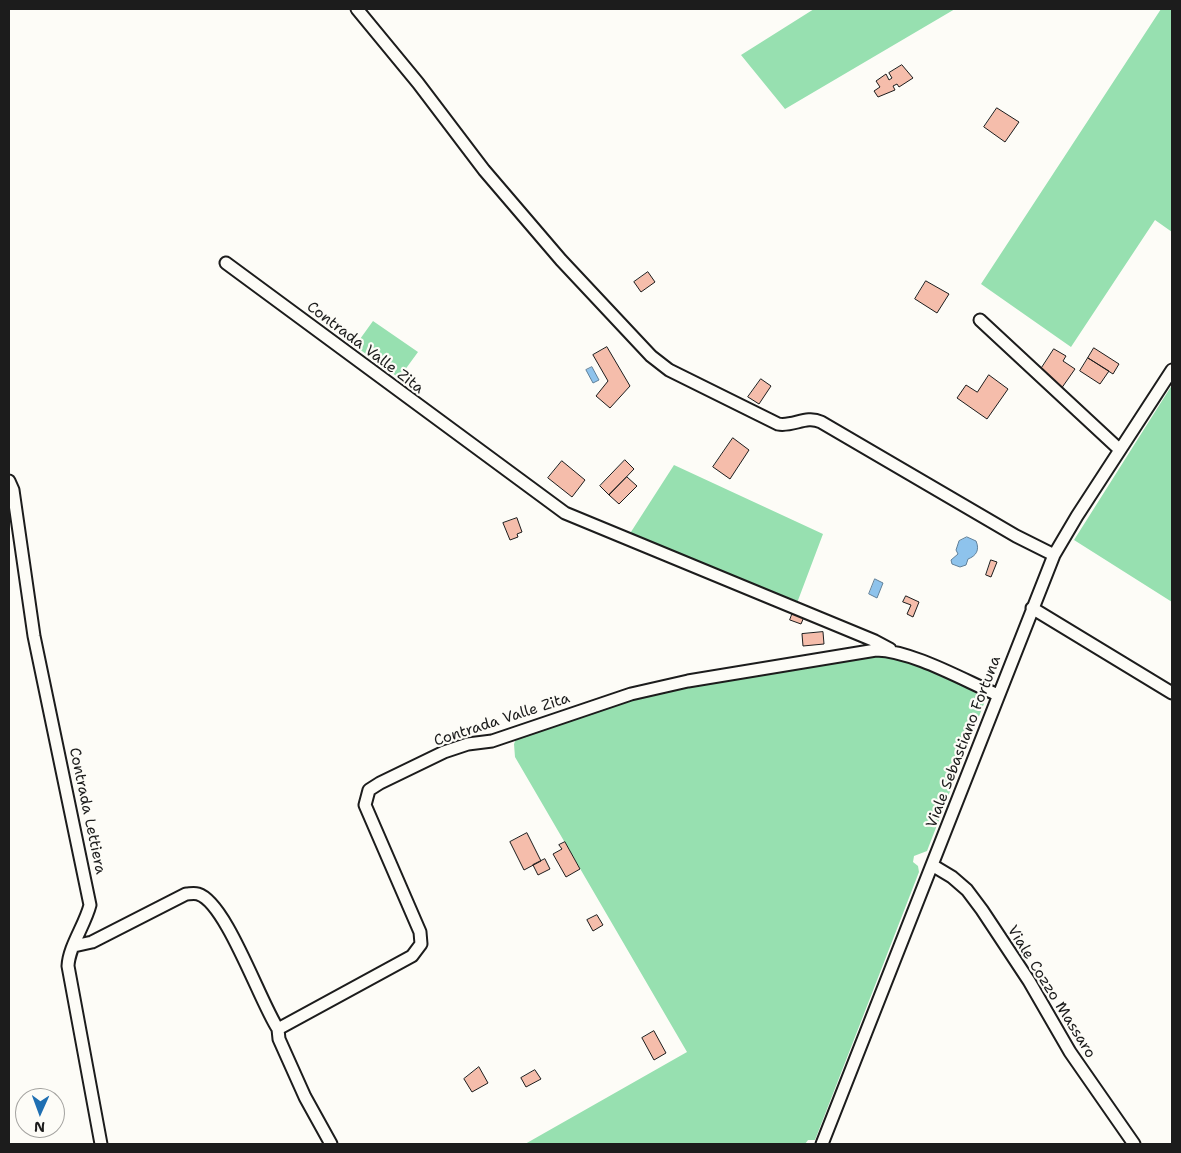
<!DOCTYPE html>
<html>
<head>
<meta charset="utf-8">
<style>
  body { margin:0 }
  #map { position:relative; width:1181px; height:1153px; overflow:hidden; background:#fdfcf7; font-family:"Shantell Sans",sans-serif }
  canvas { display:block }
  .frame { position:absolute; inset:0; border:10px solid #1c1c1c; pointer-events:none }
  .north { position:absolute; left:15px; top:1088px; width:50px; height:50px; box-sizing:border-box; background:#fdfcf7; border:1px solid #a3a29f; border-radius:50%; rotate:182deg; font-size:14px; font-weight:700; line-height:20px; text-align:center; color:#1c1c1c }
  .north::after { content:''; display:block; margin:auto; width:18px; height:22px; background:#1f6fb2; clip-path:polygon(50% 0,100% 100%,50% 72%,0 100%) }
</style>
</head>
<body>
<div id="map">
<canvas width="1181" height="1153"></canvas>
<div class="frame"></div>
<div class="north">N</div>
</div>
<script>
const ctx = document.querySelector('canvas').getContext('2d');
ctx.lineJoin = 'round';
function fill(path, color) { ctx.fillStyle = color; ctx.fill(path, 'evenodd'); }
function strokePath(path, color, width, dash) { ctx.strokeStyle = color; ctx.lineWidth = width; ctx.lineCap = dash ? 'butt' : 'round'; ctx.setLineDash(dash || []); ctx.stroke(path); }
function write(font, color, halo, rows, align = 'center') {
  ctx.font = font + ' "Shantell Sans",sans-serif'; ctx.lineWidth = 4.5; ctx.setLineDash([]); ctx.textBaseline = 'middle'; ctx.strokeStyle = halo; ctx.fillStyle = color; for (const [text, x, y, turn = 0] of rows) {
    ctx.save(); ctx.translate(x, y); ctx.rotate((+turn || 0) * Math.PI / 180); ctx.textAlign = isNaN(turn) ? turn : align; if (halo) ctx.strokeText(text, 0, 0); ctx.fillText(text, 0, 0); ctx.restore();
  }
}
fill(new Path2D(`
  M 814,9 L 955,9 L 785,109 L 741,55 Z
  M 1161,9 L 1172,9 L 1172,232 L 1155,220 L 1071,347 L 981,284 Z
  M 373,321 L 418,352 L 399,378 L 355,346 Z
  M 1172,385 L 1172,602 L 1074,540 Z
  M 674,465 L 823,534 L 797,603 L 629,535 Z
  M 870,654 L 901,657 L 982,695 L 985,701 L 927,851 L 914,856 L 913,862 L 918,866 L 919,872 L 815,1140 L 808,1140 L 805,1144 L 525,1144 L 687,1052 L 515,757 L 514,744 L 516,739 L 630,698 L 728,678 Z`), '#97e0b0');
const water = new Path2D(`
  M 592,367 L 599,380 L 593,383 L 586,370 Z
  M 967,537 L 976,541 C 980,550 976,556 968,559 L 966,565 L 960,567 L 952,564 L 951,560 L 958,554 L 956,550 L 959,541 Z
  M 875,579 L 883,583 L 877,598 L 869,594 Z`);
fill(water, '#8ec3ec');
strokePath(water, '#608099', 1);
const building = new Path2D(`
  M 902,65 L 913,78 L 899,87 L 897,84 L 893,86 L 895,90 L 878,97 L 874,91 L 880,87 L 876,81 L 886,74 L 889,80 L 892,78 L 889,73 Z
  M 997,108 L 1019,122 L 1005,142 L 984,127 Z
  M 648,272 L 655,282 L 641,292 L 634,282 Z
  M 926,281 L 949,294 L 937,313 L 915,299 Z
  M 607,347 L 630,386 L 610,408 L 596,396 L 608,381 L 593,355 Z
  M 1094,348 L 1119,364 L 1113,374 L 1088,358 Z
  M 1054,349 L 1066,356 L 1063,361 L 1075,369 L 1061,389 L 1041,369 Z
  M 1088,358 L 1109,371 L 1100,384 L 1080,371 Z
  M 989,375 L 1008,389 L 987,419 L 957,398 L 966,385 L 977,392 Z
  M 761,379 L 771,386 L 759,404 L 748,397 Z
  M 733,438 L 749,450 L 730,479 L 713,467 Z
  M 625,460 L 634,469 L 609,495 L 600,486 Z
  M 562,461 L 585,480 L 572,497 L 548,478 Z
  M 627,477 L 637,486 L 619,504 L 609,495 Z
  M 517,518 L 522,532 L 517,534 L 518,537 L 510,540 L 503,523 Z
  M 991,560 L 997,562 L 991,577 L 986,575 Z
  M 906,596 L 919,602 L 913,617 L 907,614 L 911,605 L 903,602 Z
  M 793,612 L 804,617 L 801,624 L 790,620 Z
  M 823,632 L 824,644 L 803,646 L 802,634 Z
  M 527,833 L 541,861 L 524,870 L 510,842 Z
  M 565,842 L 580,869 L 566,877 L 553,854 L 562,849 L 559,845 Z
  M 545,859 L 550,869 L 538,875 L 533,865 Z
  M 597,915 L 603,925 L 593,931 L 587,920 Z
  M 654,1031 L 666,1053 L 654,1060 L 642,1038 Z
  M 479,1067 L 488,1083 L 472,1092 L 464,1079 Z
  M 535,1070 L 541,1079 L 526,1087 L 521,1078 Z`);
fill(building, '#f5bdab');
strokePath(building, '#1c1c1c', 1);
const minor = new Path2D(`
  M 357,9 L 418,83 L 484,170 L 561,260 L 651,356 L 669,370 L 778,424 C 793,427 806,415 821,422 L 1016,536 L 1054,555
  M 226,263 L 565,513 L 875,641 L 890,649
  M 980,320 L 1120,450
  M 9,481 L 13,490 L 34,636 L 90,905 C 85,925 69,946 68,966 L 101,1144
  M 1032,608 L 1172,693
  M 932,865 L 952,877 L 967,890 L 982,910 L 1029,981 L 1070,1052 L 1134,1144
  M 74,946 L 92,942 L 186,894 C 189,894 194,893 198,894 C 226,902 260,1002 278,1029
  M 331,1144 L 305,1097 L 279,1039 L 278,1029 L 412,956 L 421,944 L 420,932 L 365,805 L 369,790 L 380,783 L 444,752 L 468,744 L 492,741 L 631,694 L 688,681 L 876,650 C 913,651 963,680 998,695
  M 822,1144 L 1054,555 L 1077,516 L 1172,370`);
strokePath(minor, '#1c1c1c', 15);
strokePath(minor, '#fdfcf7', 11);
write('15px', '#1c1c1c', '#fdfcf7', [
  ["Contrada Valle Zita",365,348,37],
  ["Contrada Valle Zita",502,720,-18],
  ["Viale Sebastiano Fortuna",964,742,-69],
  ["Contrada Lettiera",87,811,78],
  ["Viale Cozzo Massaro",1051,992,58]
]);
</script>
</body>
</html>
